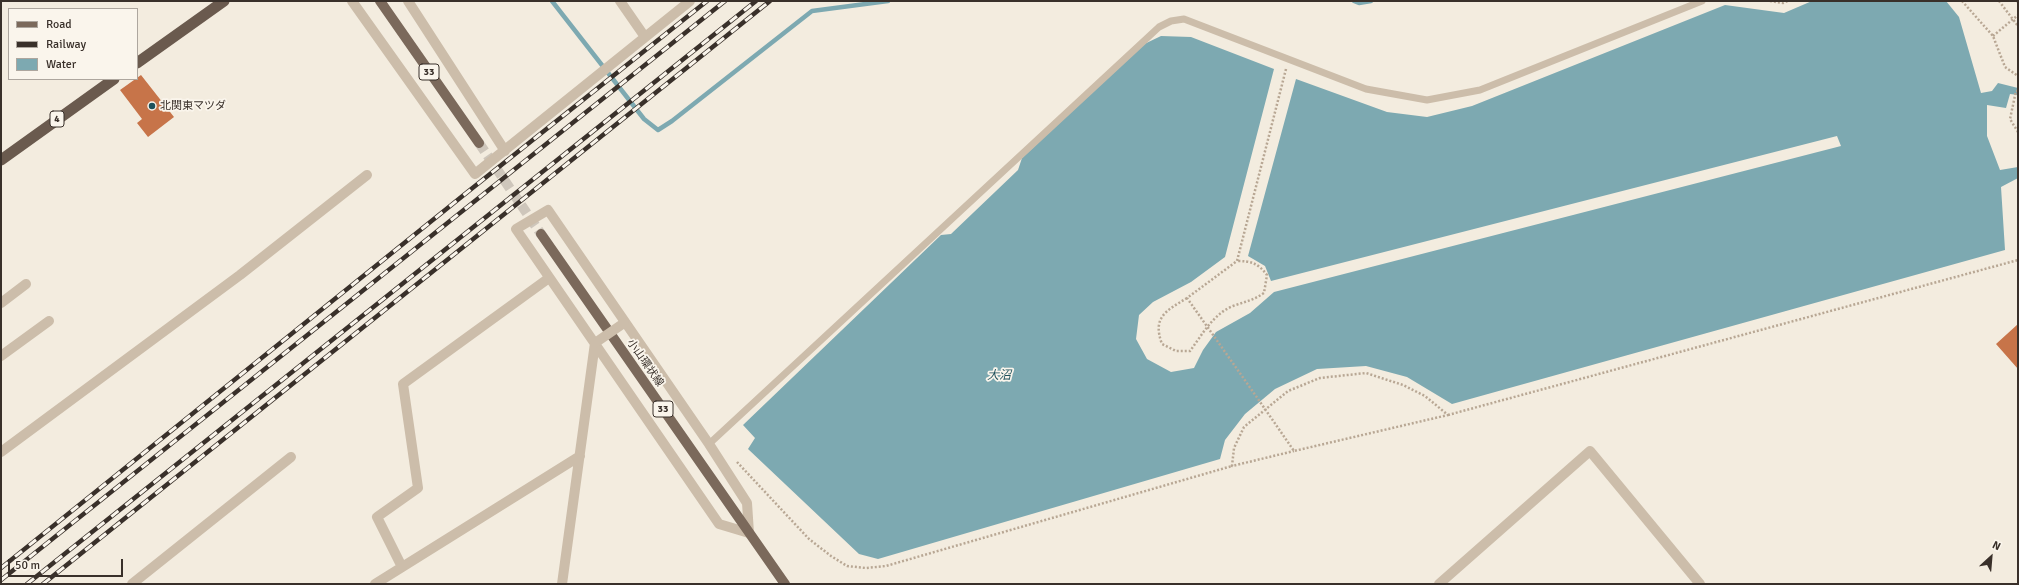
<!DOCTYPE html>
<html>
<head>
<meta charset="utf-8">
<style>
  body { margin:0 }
  #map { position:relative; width:2019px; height:585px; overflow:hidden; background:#f3ecdf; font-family:Signika,sans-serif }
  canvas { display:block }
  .frame { position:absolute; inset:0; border:2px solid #39302a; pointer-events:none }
  .legend { position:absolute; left:8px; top:8px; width:130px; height:72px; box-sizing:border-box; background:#faf5ec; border:1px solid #ada69e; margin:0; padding:5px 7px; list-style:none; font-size:12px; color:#39302a }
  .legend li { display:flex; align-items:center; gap:8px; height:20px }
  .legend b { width:20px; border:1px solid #ada69e }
  .north { position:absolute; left:1971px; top:537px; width:40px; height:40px; -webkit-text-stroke:3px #faf5ec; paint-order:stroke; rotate:26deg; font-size:11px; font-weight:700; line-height:16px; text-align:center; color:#39302a }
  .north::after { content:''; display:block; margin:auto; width:14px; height:18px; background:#39302a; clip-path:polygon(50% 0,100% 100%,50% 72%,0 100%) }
  .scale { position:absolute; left:8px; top:559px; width:115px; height:18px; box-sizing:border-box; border:2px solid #39302a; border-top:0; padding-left:5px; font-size:12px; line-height:14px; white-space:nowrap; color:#39302a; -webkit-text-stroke:3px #faf5ec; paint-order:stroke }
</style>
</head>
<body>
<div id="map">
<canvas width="2019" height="585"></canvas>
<div class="frame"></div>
<ul class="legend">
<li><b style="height:5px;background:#7b695b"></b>Road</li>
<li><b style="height:5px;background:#39302a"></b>Railway</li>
<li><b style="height:11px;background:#7da9b1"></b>Water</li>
</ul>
<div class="north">N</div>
<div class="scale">50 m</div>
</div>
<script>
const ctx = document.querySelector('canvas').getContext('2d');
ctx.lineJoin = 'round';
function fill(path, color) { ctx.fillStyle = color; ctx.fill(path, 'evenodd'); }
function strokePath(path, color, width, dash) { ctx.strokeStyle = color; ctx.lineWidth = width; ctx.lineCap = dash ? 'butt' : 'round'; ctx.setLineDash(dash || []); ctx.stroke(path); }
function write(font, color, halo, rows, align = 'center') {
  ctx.font = font + ' Signika,"Noto Sans JP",sans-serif'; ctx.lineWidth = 3.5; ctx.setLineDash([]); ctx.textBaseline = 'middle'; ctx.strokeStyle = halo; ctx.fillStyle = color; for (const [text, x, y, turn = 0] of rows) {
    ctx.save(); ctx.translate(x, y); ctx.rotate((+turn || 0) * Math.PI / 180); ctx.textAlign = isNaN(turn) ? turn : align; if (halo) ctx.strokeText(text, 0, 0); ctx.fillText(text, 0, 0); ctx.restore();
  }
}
fill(new Path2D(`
  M 1812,1 L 1946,1 L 1959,17 L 1981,93 L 1992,91 L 1998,83 L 2018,88 L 2018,95 L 2010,94 L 2006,108 L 1987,105 L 1987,136 L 2000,170 L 2018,167 L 2018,178 L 2001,187 L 2005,250 L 1452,404 L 1407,377 L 1366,366 L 1317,369 L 1275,389 L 1245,414 L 1225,440 L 1220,459 L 878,559 L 859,554 L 748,449 L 755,438 L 743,425 L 941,235 L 951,234 L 1018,170 L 1022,158 L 1138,47 L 1161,36 L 1191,37 L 1274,69 L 1225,257 L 1191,282 L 1153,302 L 1139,315 L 1136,339 L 1147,359 L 1171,372 L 1194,368 L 1203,350 L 1216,332 L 1250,313 L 1274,292 L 1841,146 L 1837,136 L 1271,281 L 1265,266 L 1248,256 L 1296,79 L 1387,112 L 1427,117 L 1472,106 L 1725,5 L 1784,13 Z`), '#7da9b1');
strokePath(new Path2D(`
  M 552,1 L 644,119 L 658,130 L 672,121 L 812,11 L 888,1
  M 1354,1 L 1359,3 L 1371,1`), '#7da9b1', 4.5);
fill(new Path2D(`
  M 141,75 L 174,117 L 148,137 L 137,123 L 142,119 L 120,90 Z
  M 2018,324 L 2018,369 L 1996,344 Z`), '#c77449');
strokePath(new Path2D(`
  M 479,143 L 541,234`), '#cec6bb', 10, [10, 5]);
strokePath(new Path2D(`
  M 1770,1 L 1783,3 L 1788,1
  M 1962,1 L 1993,36 L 2005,67 L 2018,76
  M 1999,1 L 2018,26
  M 2017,1 L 2018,2
  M 1993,36 L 2018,15
  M 1286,69 L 1237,261 L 1187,298 C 1223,349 1259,400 1294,451 L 1448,415 L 1425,396 L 1403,385 L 1366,373 L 1320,378 L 1288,391 L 1244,427 L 1234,448 L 1232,466 L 1294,451
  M 2018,91 L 2016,91 L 2010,119 L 2018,132
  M 1187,298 C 1166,311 1152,317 1162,344 L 1176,351 L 1190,351 C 1202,335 1213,314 1233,306 C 1244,302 1254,300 1264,293 L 1267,275 C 1258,263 1251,261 1237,261
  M 1448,415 L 2018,260
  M 737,462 L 809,539 L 831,556 L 847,566 L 866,568 L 886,566 L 1232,466`), '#b8a794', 2.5, [2, 2]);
strokePath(new Path2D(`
  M 709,444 L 1159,27 L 1171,21 L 1184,19 L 1366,89 L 1427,100 L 1480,90 L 1702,1`), '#ccbdaa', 7);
strokePath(new Path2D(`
  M 352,1 L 475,174 L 690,1
  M 408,1 L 505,151
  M 620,1 L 645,37
  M 548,210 L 709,444 L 747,503 L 749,533 L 719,524 L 516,229 Z
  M 1,303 L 26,284
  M 1,356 L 49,321
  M 1,452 L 240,275 L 367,175
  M 402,567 L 377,517 L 418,488 L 403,384 L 549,278
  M 132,584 L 291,457
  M 375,584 L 580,456
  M 562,584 L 595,343
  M 1439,584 L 1590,451 L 1700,584`), '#ccbdaa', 10);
strokePath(new Path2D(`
  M 380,1 L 479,143
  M 541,234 L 785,584`), '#7b695b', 10);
strokePath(new Path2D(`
  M 137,63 L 224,1
  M 1,160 L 114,79`), '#6a5a4e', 11);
const rail = new Path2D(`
  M 1,568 L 465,194 L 707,1
  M 1,580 L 725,1
  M 27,584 L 756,1
  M 43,584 L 770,1`);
strokePath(rail, '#39302a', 4.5);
strokePath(rail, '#faf5ec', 3, [9]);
strokePath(new Path2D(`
  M 595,343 L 624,323`), '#ccbdaa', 10);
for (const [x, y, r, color] of [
  [152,106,4,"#1f515b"]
]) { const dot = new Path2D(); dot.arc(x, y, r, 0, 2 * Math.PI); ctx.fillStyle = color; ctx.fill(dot); strokePath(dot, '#faf5ec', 1.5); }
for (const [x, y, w] of [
  [429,72,20],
  [57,119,14],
  [663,409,20]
]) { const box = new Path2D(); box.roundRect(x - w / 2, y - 8, w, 16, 3); ctx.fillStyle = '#faf5ec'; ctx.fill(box); strokePath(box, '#39302a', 1); }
write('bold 10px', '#39302a', null, [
  ["33",429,72],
  ["4",57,119],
  ["33",663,409]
]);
write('11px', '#39302a', '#faf5ec', [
  ["北関東マツダ",160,106]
], 'left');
write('11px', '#39302a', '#faf5ec', [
  ["小山環状線",645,363,55]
]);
write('italic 12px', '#1f515b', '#faf5ec', [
  ["大沼",999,376]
]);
</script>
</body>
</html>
